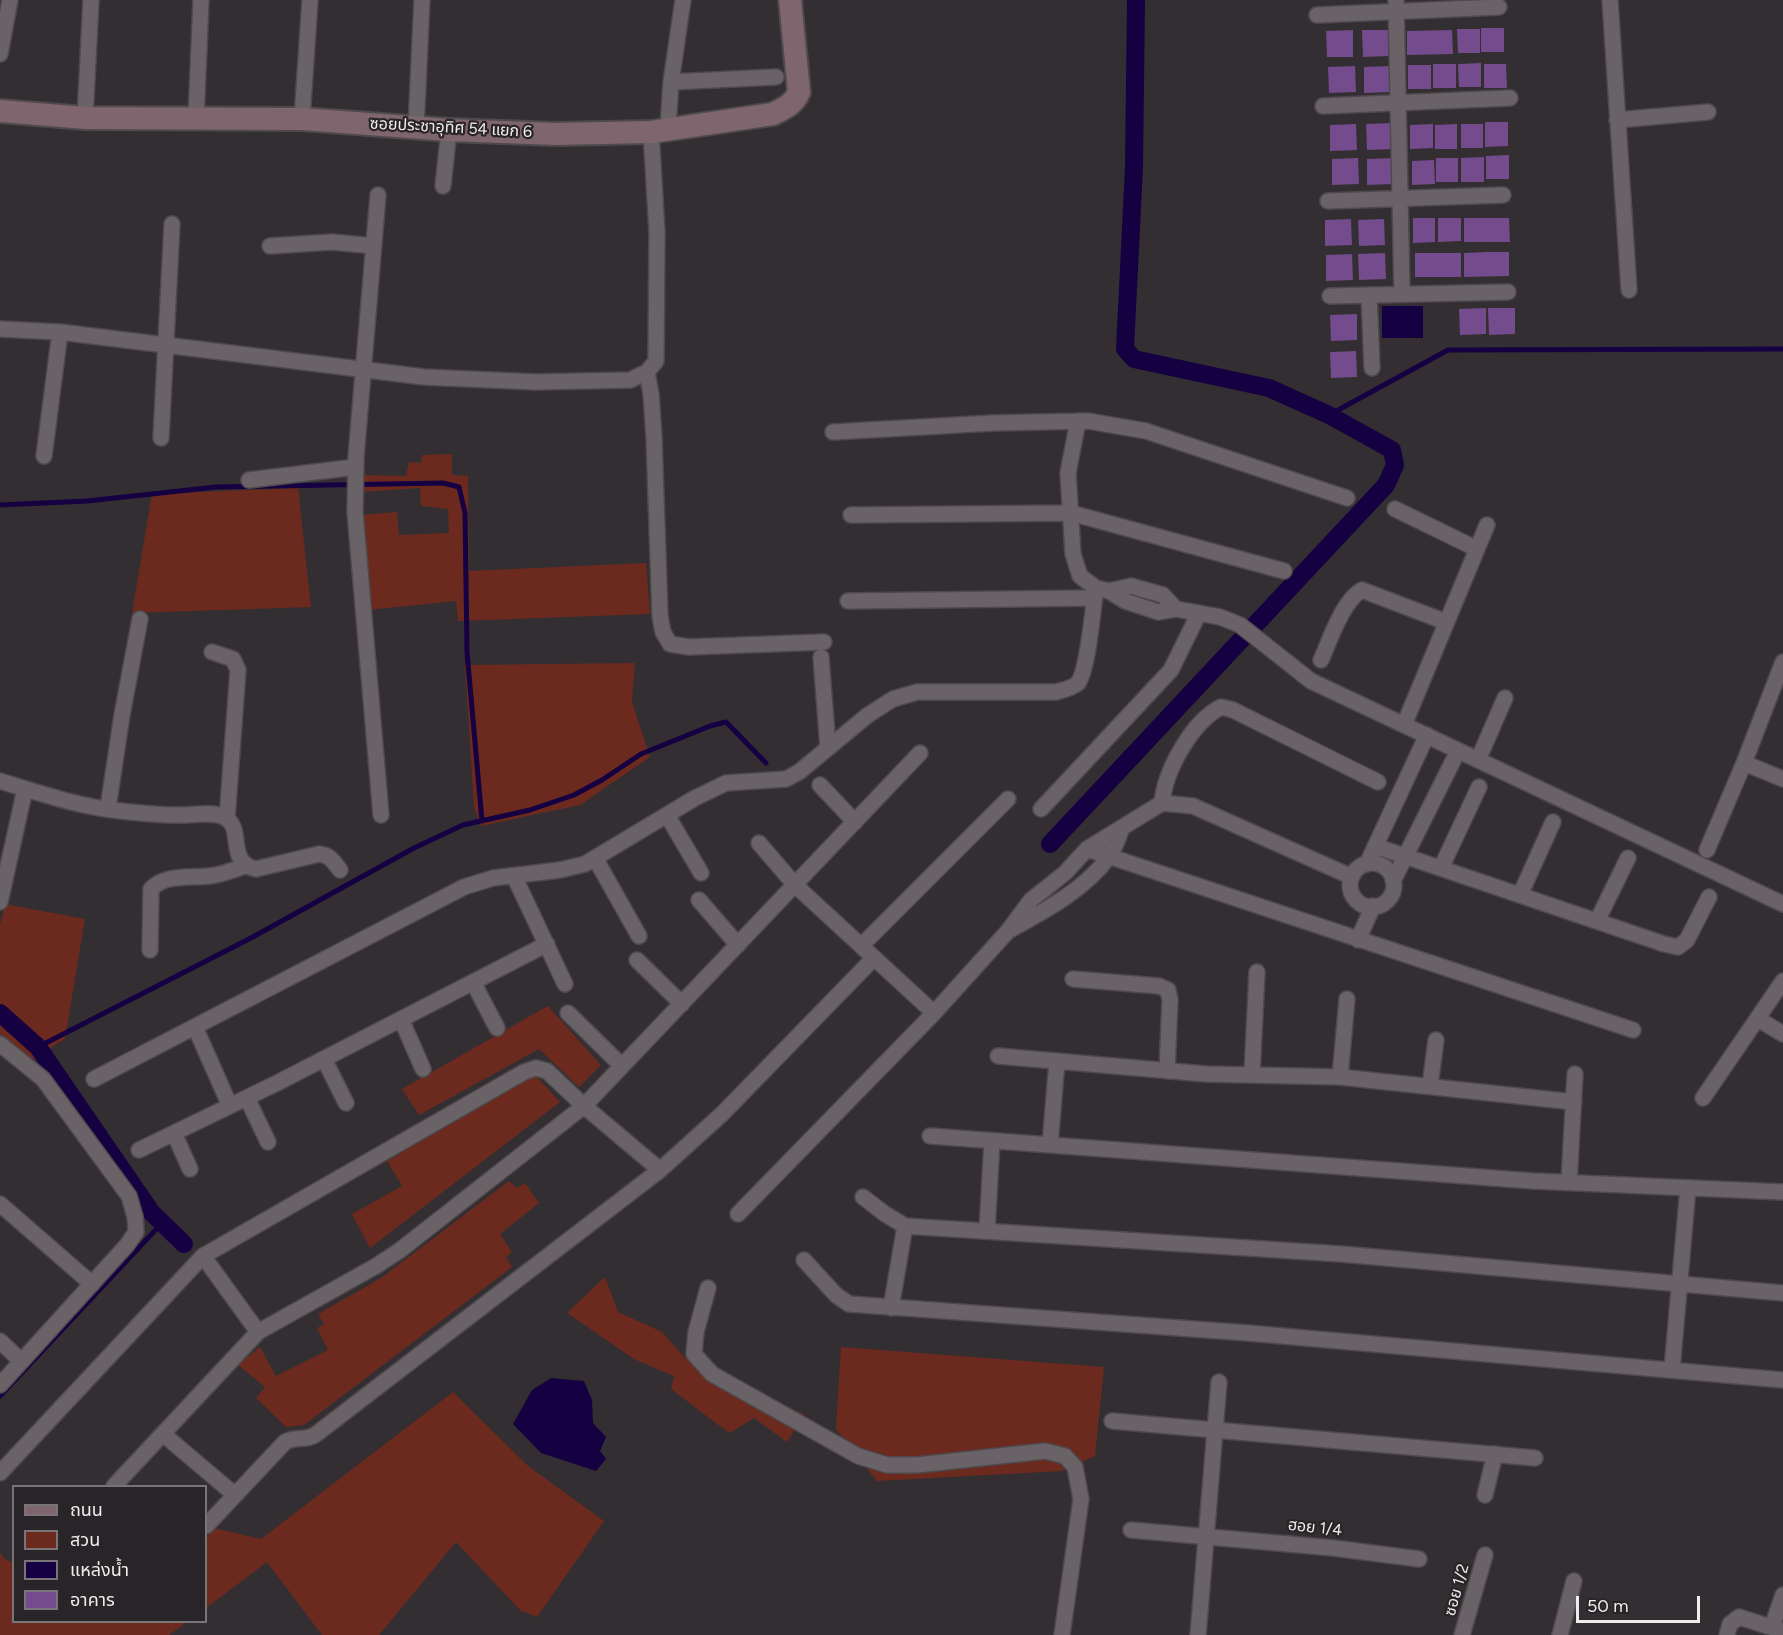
<!DOCTYPE html>
<html>
<head>
<meta charset="utf-8">
<style>
  body { margin:0 }
  #map { position:relative; width:1783px; height:1635px; overflow:hidden; background:#332e31; font-family:Figtree,"Noto Sans Thai",sans-serif }
  canvas { display:block }
  .legend { position:absolute; left:12px; top:1485px; width:195px; height:138px; box-sizing:border-box; background:#292427; border:2px solid #797477; margin:0; padding:8px 10px; list-style:none; font-size:18px; color:#f0ecee }
  .legend li { display:flex; align-items:center; gap:12px; height:30px }
  .legend b { width:30px; border:2px solid #797477 }
  .scale { position:absolute; left:1576px; top:1596px; width:124px; height:27px; box-sizing:border-box; border:3px solid #f0ecee; border-top:0; padding-left:8px; font-size:18px; line-height:21px; white-space:nowrap; color:#f0ecee; -webkit-text-stroke:4px #292427; paint-order:stroke }
</style>
</head>
<body>
<div id="map">
<canvas width="1783" height="1635"></canvas>
<ul class="legend">
<li><b style="height:8px;background:#7f656d"></b>ถนน</li>
<li><b style="height:16px;background:#6c2a1f"></b>สวน</li>
<li><b style="height:16px;background:#150142"></b>แหล่งน้ำ</li>
<li><b style="height:16px;background:#744b8c"></b>อาคาร</li>
</ul>
<div class="scale">50 m</div>
</div>
<script>
const ctx = document.querySelector('canvas').getContext('2d');
ctx.lineJoin = 'round';
function fill(path, color) { ctx.fillStyle = color; ctx.fill(path, 'evenodd'); }
function strokePath(path, color, width, dash) { ctx.strokeStyle = color; ctx.lineWidth = width; ctx.lineCap = dash ? 'butt' : 'round'; ctx.setLineDash(dash || []); ctx.stroke(path); }
function write(font, color, halo, rows, align = 'center') {
  ctx.font = font + ' Figtree,"Noto Sans Thai",sans-serif'; ctx.lineWidth = 4.5; ctx.setLineDash([]); ctx.textBaseline = 'middle'; ctx.strokeStyle = halo; ctx.fillStyle = color; for (const [text, x, y, turn = 0] of rows) {
    ctx.save(); ctx.translate(x, y); ctx.rotate((+turn || 0) * Math.PI / 180); ctx.textAlign = isNaN(turn) ? turn : align; if (halo) ctx.strokeText(text, 0, 0); ctx.fillText(text, 0, 0); ctx.restore();
  }
}
fill(new Path2D(`
  M 452,454 L 452,475 L 468,476 L 469,571 L 646,563 L 650,614 L 458,621 L 456,601 L 368,610 L 359,515 L 397,512 L 399,535 L 449,533 L 448,509 L 421,506 L 420,488 L 361,492 L 362,475 L 406,476 L 409,462 L 421,463 L 422,455 Z
  M 298,488 L 311,607 L 132,613 L 152,494 Z
  M 635,663 L 632,702 L 650,757 L 580,805 L 481,826 L 474,808 L 465,665 Z
  M 5,904 L 85,919 L 65,1039 L 50,1048 L 39,1061 L 18,1052 L 0,1037 L 0,925 Z
  M 548,1006 L 601,1065 L 579,1087 L 539,1049 L 419,1115 L 402,1089 Z
  M 535,1075 L 560,1102 L 370,1248 L 352,1214 L 402,1186 L 387,1161 Z
  M 509,1181 L 517,1188 L 525,1183 L 539,1203 L 500,1234 L 512,1252 L 506,1257 L 512,1267 L 304,1425 L 286,1427 L 256,1398 L 265,1387 L 238,1365 L 260,1347 L 276,1376 L 328,1350 L 317,1328 L 324,1324 L 318,1314 L 381,1278 Z
  M 605,1277 L 618,1312 L 662,1332 L 685,1358 L 728,1388 L 770,1399 L 804,1414 L 787,1442 L 754,1418 L 730,1433 L 717,1424 L 671,1389 L 674,1376 L 634,1359 L 567,1313 Z
  M 841,1347 L 1104,1367 L 1095,1456 L 1062,1471 L 877,1481 L 836,1429 Z
  M 453,1392 L 528,1466 L 604,1521 L 537,1617 L 521,1611 L 456,1542 L 379,1635 L 322,1635 L 267,1562 L 206,1608 L 206,1539 L 214,1528 L 261,1539 Z
  M 0,1553 L 4,1558 L 13,1563 L 14,1622 L 187,1622 L 169,1635 L 0,1635 Z`), '#6c2a1f');
fill(new Path2D(`
  M 1382,306 L 1423,306 L 1423,338 L 1382,338 Z
  M 551,1378 L 584,1381 L 592,1400 L 593,1423 L 606,1437 L 600,1451 L 606,1459 L 596,1471 L 541,1453 L 513,1424 L 532,1390 Z`), '#150142');
strokePath(new Path2D(`
  M 1329,415 L 1448,350 L 1783,349
  M 0,505 L 87,501 L 216,487 L 443,483 L 459,487 L 465,513 L 467,652 L 482,821
  M 38,1047 L 251,938 L 414,848 L 463,825 L 530,810 L 574,795 L 602,780 L 641,754 L 710,726 L 726,722 L 766,763
  M 0,1396 L 162,1223`), '#150142', 5);
strokePath(new Path2D(`
  M 1050,844 L 1386,485 L 1395,465 L 1392,450 L 1329,415 L 1269,388 L 1134,359 L 1125,349 L 1134,167 L 1136,0
  M 0,1013 L 38,1047 L 152,1213 L 184,1244`), '#150142', 18);
fill(new Path2D(`
  M 1481,28 L 1504,28 L 1504,52 L 1481,52 Z
  M 1457,29 L 1480,29 L 1480,53 L 1458,53 Z
  M 1353,30 L 1353,57 L 1327,57 L 1326,31 Z
  M 1362,30 L 1389,30 L 1390,56 L 1363,57 Z
  M 1452,30 L 1453,54 L 1407,55 L 1407,31 Z
  M 1481,63 L 1481,87 L 1459,87 L 1458,64 Z
  M 1433,64 L 1456,64 L 1456,88 L 1433,88 Z
  M 1484,64 L 1506,64 L 1507,88 L 1484,88 Z
  M 1408,65 L 1431,65 L 1431,89 L 1408,89 Z
  M 1355,66 L 1356,92 L 1329,93 L 1328,67 Z
  M 1390,66 L 1391,92 L 1364,93 L 1364,67 Z
  M 1485,122 L 1508,122 L 1508,146 L 1485,147 Z
  M 1393,123 L 1393,149 L 1367,150 L 1366,124 Z
  M 1356,124 L 1357,150 L 1330,151 L 1330,125 Z
  M 1433,124 L 1433,148 L 1410,149 L 1410,125 Z
  M 1457,124 L 1457,149 L 1435,149 L 1435,125 Z
  M 1461,124 L 1483,124 L 1483,148 L 1461,148 Z
  M 1509,155 L 1509,179 L 1486,179 L 1486,156 Z
  M 1484,157 L 1484,182 L 1461,182 L 1461,158 Z
  M 1358,158 L 1359,184 L 1332,185 L 1332,159 Z
  M 1393,158 L 1394,184 L 1367,185 L 1367,159 Z
  M 1436,158 L 1458,158 L 1458,182 L 1436,182 Z
  M 1434,160 L 1435,184 L 1412,185 L 1412,161 Z
  M 1413,218 L 1435,218 L 1435,242 L 1413,243 Z
  M 1438,218 L 1461,218 L 1461,241 L 1438,242 Z
  M 1464,218 L 1509,218 L 1510,242 L 1464,242 Z
  M 1351,219 L 1352,245 L 1325,246 L 1325,220 Z
  M 1384,219 L 1385,245 L 1359,246 L 1358,220 Z
  M 1487,252 L 1509,252 L 1509,276 L 1464,277 L 1464,253 Z
  M 1385,253 L 1386,279 L 1359,280 L 1358,254 Z
  M 1415,253 L 1461,253 L 1461,277 L 1415,277 Z
  M 1352,254 L 1353,280 L 1326,281 L 1326,255 Z
  M 1486,308 L 1486,334 L 1460,335 L 1459,309 Z
  M 1488,308 L 1515,308 L 1515,334 L 1489,335 Z
  M 1357,314 L 1357,340 L 1331,341 L 1330,315 Z
  M 1356,351 L 1357,377 L 1331,378 L 1330,352 Z`), '#744b8c');
const street = new Path2D(`
  M 1396,0 L 1402,294
  M 1610,0 L 1629,290
  M 1317,15 L 1499,7
  M 0,54 L 10,0
  M 671,82 L 776,77
  M 1323,106 L 1510,98
  M 85,118 L 91,0
  M 196,119 L 201,0
  M 302,119 L 310,0
  M 1617,120 L 1708,112
  M 416,127 L 422,0
  M 668,128 L 671,82 L 683,0
  M 443,186 L 449,130
  M 378,195 L 356,457 L 355,512 L 381,815
  M 1328,201 L 1503,195
  M 270,246 L 332,242 L 374,246
  M 1369,295 L 1372,368
  M 1330,296 L 1508,292
  M 0,329 L 60,332 L 424,377 L 536,382 L 630,380 L 647,372 L 656,361 L 657,232 L 651,132
  M 647,372 L 651,394 L 654,437 L 660,616 L 663,632 L 670,644 L 689,647 L 824,642
  M 1078,421 L 1068,473 L 1073,554 L 1080,576 L 1096,588 L 1109,591 L 1125,601 L 1158,612 L 1176,609 L 1220,617 L 1240,625 L 1311,681 L 1783,904
  M 833,432 L 993,423 L 1088,421 L 1146,431 L 1347,498
  M 161,438 L 172,224
  M 44,456 L 60,332
  M 249,480 L 356,467
  M 1395,509 L 1477,549
  M 851,515 L 1071,513 L 1284,571
  M 1109,591 L 1131,586 L 1163,595 L 1176,609
  M 848,601 L 1094,598
  M 212,652 L 233,659 L 238,670 L 227,819
  M 821,657 L 828,748
  M 1321,660 C 1330,640 1343,600 1362,590 L 1446,622
  M 1404,725 L 1487,525
  M 1478,760 L 1505,698
  M 1744,763 L 1783,779
  M 0,781 C 39,793 80,807 121,811 C 139,813 158,815 176,815 C 190,816 209,811 222,816 C 247,826 224,862 256,869 L 319,854 C 330,855 333,861 340,870
  M 820,785 L 855,822
  M 1162,803 C 1165,770 1192,722 1221,707 L 1233,710 L 1378,782
  M 108,808 L 122,715 L 140,619
  M 1041,809 L 1171,670 L 1199,613
  M 667,815 L 701,873
  M 1122,828 C 1118,838 1115,849 1108,858 C 1083,891 1044,911 1008,931 L 1031,900 L 1065,873 L 1087,849 L 1162,803 L 1193,806 L 1352,877
  M 759,843 L 795,885 L 934,1013
  M 1375,846 L 1664,944 L 1678,947 L 1687,940 L 1709,897
  M 1087,849 L 1633,1030
  M 1707,850 L 1744,763 L 1783,662
  M 595,858 L 639,936
  M1350 885a22 22 0 1 1 44 0a22 22 0 1 1-44 0Z
  M 1367,864 L 1427,735
  M 1441,868 L 1479,787
  M 514,876 L 565,984
  M 1393,881 L 1458,751
  M 1520,895 L 1553,822
  M 699,900 L 738,945
  M 0,902 L 25,789
  M 1597,921 L 1628,858
  M 1358,940 L 1373,906
  M 861,946 L 1008,799
  M 150,950 L 151,889 C 165,874 189,878 209,876 C 221,875 233,870 245,866
  M 637,960 L 682,1004
  M 1073,979 L 1159,986 L 1168,990 L 1170,1000 L 1167,1071
  M 473,982 L 497,1028
  M 568,1013 L 622,1066
  M 401,1019 L 423,1069
  M 1758,1019 L 1783,1034
  M 195,1027 L 230,1106
  M 0,1044 L 43,1079 L 129,1196 L 135,1217 L 136,1232 L 127,1245 L 0,1385
  M 998,1056 L 1206,1074 L 1340,1077 L 1574,1102
  M 324,1059 L 346,1103
  M 1252,1075 L 1257,972
  M 1340,1077 L 1347,999
  M 94,1079 L 464,887 L 493,878 L 560,870 L 585,864 L 695,798 L 726,783 L 786,779 L 799,772 L 868,715 L 893,699 L 917,692 L 1056,692 C 1063,690 1073,688 1078,683 C 1088,670 1093,607 1096,588
  M 1430,1086 L 1436,1040
  M 247,1098 L 268,1142
  M 1703,1098 L 1783,981
  M 174,1133 L 190,1169
  M 930,1136 L 1533,1181 L 1783,1192
  M 1050,1145 L 1057,1061
  M 139,1150 L 277,1083 L 547,944
  M 1569,1182 L 1575,1074
  M 863,1197 L 885,1214 L 905,1226 L 1341,1254 L 1783,1293
  M 0,1204 L 92,1284
  M 738,1214 L 934,1013 L 1008,931
  M 987,1231 L 992,1141
  M 203,1256 L 258,1332
  M 804,1260 L 836,1295 L 849,1304 L 1248,1333 L 1783,1380
  M 708,1288 L 696,1332 L 694,1354 L 712,1374 L 858,1456 L 887,1465 L 917,1465 L 1045,1451 L 1065,1456 L 1075,1467 L 1081,1499 L 1062,1635
  M 891,1308 L 905,1226
  M 0,1341 L 21,1361
  M 1672,1369 L 1688,1188
  M 1112,1421 L 1535,1458
  M 163,1434 L 235,1495
  M 0,1473 L 203,1256 L 524,1072 L 536,1068 L 547,1071 L 584,1106 L 660,1170
  M 114,1486 L 258,1332 L 376,1266 L 399,1251 L 584,1106 L 920,753
  M 1485,1495 L 1495,1454
  M 206,1526 L 285,1442 C 295,1436 305,1441 315,1435 L 660,1170 L 722,1114 L 874,958
  M 1131,1530 L 1333,1548 L 1419,1559
  M 1772,1627 L 1783,1595
  M 1198,1635 L 1219,1382
  M 1462,1635 L 1485,1555
  M 1560,1635 L 1574,1581
  M 1727,1635 L 1730,1624 L 1739,1617 L 1783,1631`);
const secondary = new Path2D(`
  M 0,111 L 85,118 L 302,119 L 449,130 L 556,134 L 651,132 L 773,114 C 785,108 794,104 799,92 L 790,0`);
strokePath(street, '#4e494c', 18);
strokePath(secondary, '#4e494c', 26);
strokePath(street, '#696367', 15);
strokePath(secondary, '#7f656d', 22);
write('16px', '#f0ecee', '#292427', [
  ["ซอยประชาอุทิศ 54 แยก 6",451,128,3],
  ["ฮอย 1/4",1315,1528,6],
  ["ซอย 1/2",1457,1590,-74]
]);
</script>
</body>
</html>
